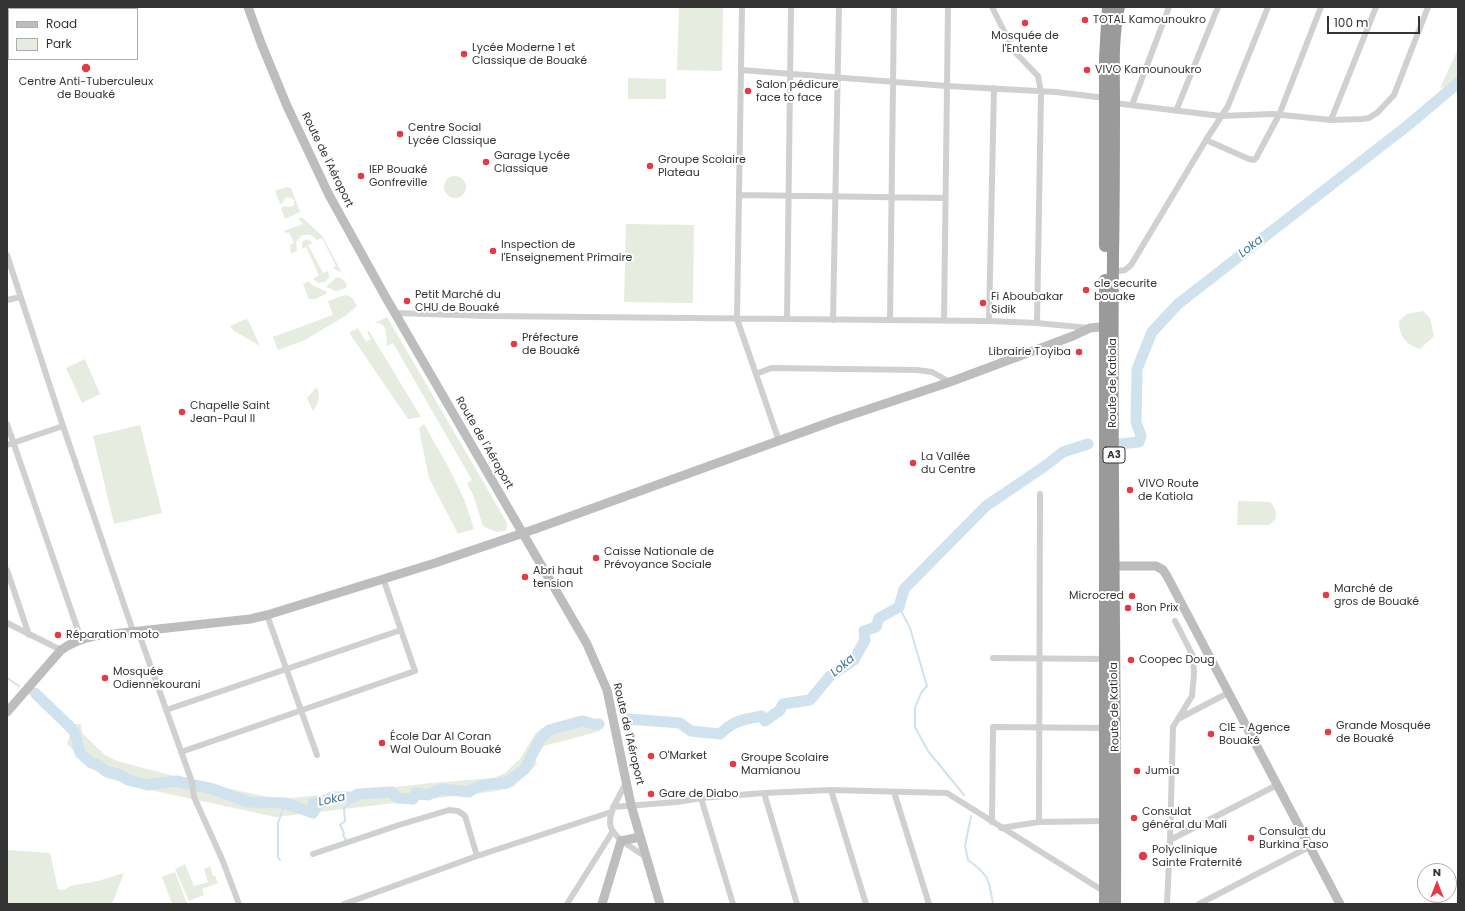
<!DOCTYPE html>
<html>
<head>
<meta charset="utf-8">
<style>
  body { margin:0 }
  #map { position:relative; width:1465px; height:911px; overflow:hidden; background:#fff; font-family:Poppins,sans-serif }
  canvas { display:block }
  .frame { position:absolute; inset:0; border:8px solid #333; pointer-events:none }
  .legend { position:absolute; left:8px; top:8px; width:130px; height:52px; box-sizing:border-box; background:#fff; border:1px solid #adadad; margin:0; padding:5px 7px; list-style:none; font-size:12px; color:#333 }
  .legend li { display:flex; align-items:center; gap:8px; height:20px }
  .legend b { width:20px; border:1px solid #adadad }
  .north { position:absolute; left:1417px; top:863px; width:40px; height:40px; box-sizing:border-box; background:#fff; border:1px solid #adadad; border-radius:50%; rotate:0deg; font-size:11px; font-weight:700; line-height:16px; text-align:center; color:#333 }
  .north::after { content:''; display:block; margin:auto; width:14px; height:18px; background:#e63946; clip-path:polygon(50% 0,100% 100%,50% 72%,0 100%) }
  .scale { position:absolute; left:1327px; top:16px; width:93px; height:18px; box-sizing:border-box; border:2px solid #333; border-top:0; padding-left:5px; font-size:12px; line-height:14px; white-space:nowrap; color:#333; -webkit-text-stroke:3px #fff; paint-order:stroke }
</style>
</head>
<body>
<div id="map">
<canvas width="1465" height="911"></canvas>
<div class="frame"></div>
<ul class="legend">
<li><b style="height:5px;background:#bdbdbd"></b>Road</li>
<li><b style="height:11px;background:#e6ecdf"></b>Park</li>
</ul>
<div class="north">N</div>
<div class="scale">100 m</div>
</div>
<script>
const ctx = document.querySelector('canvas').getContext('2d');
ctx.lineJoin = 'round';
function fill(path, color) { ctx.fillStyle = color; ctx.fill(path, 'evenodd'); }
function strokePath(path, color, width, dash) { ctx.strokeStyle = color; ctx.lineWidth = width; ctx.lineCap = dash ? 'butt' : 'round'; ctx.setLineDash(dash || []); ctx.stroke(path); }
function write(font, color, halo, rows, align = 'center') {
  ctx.font = font + ' Poppins,sans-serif'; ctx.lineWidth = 4; ctx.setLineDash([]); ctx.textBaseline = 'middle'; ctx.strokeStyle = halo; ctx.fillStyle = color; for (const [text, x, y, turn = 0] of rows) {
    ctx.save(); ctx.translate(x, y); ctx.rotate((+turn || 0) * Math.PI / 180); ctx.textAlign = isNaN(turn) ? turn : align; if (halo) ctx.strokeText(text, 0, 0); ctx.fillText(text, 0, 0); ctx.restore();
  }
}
fill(new Path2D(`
  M 679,7 L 723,7 L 722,71 L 677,70 Z
  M 1458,49 L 1458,84 L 1440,88 Z
  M 628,78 L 666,79 L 666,99 L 628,99 Z
  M444 187a11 11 0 1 1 22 0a11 11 0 1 1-22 0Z
  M 287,187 L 291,188 L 300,212 L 285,219 L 281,208 L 284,206 L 291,207 L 294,205 L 294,200 L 292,198 L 287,197 L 284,199 L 283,203 L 280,204 L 275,191 Z
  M 298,218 L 303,218 L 323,237 L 342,273 L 333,268 L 336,266 L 322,238 L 317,240 L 311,235 L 302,235 L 296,242 L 297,251 L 291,254 L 290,245 L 294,243 L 289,232 L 285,233 L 284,231 L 303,224 Z
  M 626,224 L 694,225 L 693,303 L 624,302 Z
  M 307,239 L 313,243 L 308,245 L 323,273 L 328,271 L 329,277 L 325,282 L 318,283 L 313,279 L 319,275 L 306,247 L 302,249 L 302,242 Z
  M 337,277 L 342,279 L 347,284 L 346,288 L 336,291 L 326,287 Z
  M 309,281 L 312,285 L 327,292 L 326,294 L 315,299 L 309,299 L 303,284 Z
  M 345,295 C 352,296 354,300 357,306 L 345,316 L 305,340 L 278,350 L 273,337 L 333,315 L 328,301 Z
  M 1423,311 L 1430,318 L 1434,336 L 1420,349 C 1406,345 1399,336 1399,321 L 1407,314 Z
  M 387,317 L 506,521 L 507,527 L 505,531 L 496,532 L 483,526 L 473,495 L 467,483 L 472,480 L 393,343 L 387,346 C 386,336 388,322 375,323 Z
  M 246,319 L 248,320 L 260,346 L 234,331 L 230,326 Z
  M 358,328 L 366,342 L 371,339 L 367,332 L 369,331 L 421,417 L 408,419 L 350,334 L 350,332 Z
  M 85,359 L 100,394 L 82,403 L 66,368 Z
  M 317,387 C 320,397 319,403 313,411 L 307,398 Z
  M 424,424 L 450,470 L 464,499 L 474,529 L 458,534 L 429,478 L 419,429 L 420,427 Z
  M 140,425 L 162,513 L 114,524 L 93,436 Z
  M 1238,501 L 1270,502 C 1278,510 1279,521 1268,525 L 1237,525 Z
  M 35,690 L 49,699 L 75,724 L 81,724 L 82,733 L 105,755 L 117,761 L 189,780 L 268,797 L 283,799 L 432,783 L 494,778 L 505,773 L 520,759 L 535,734 L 542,728 L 598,719 L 600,731 L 544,746 L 535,759 L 537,764 L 513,787 L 497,791 L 276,817 L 155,791 L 106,778 L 91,768 L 67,744 L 71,732 L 31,695 Z
  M 7,850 L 50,853 L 58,889 L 64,890 L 70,886 L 98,881 L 124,873 L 112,904 L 7,904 Z
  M 185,864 L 194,886 L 208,882 L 204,869 L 210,866 L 213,876 L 215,876 L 218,883 L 202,889 L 204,895 L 189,901 L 175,869 Z
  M 175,872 L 187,904 L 172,904 L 162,877 Z`), '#e6ecdf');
strokePath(new Path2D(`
  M 899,607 L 910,628 L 927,686 L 921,693 L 915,708 L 915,727 L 928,751 L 964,795
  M 7,678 L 19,686
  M 971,816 L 965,846 L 968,860 C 989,875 989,879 993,904
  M 345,840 L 346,840 L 343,835 L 344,833 L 340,825 L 345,821 L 344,808 L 353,801 L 353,797
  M 280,860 L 278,857 L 278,823 L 285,803`), '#cfe2ee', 2);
strokePath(new Path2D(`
  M 1120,444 L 1139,442 L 1141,436 L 1136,422 L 1137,369 L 1152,332 L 1178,304 L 1407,126 L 1458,83
  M 35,693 L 69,726 L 75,733 L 80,753 L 91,763 L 99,765 L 106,771 L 118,774 L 128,780 L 148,785 L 176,781 L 213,789 L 248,802 L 285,803 L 313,813 L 316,808 L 313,803 L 324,802 L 332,797 L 353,797 L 358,794 L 392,792 L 397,798 L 413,799 L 416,793 L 428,795 L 442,789 L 469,792 C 480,784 493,783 506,783 L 525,769 L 540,739 L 549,730 L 582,721 C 589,722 591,725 599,724
  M 628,719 L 680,723 L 691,731 L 720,734 C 733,721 744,719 762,716 L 765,721 L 780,710 L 783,704 L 810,700 L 830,676 L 854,660 L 865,640 L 864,631 L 876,627 L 879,618 L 899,607 L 904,589 L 986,506 L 1045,466 L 1063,452 L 1088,444`), '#cfe2ee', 11);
strokePath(new Path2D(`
  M 742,7 L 737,319 L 779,441
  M 992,7 L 1014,51 L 1038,76 L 1041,92 L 1037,323
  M 741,70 L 947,86 L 1056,92 L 1105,98
  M 1114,103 L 1221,116 L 1273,114 L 1331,120 L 1362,119 L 1369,118 L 1378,112 L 1394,95 L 1428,7
  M 1132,105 L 1169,7
  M 1176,111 L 1218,7
  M 1331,120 L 1376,7
  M 1206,140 L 1249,159 L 1254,160 L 1256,158 L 1279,115 L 1321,7
  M 739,195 L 945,198
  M 7,255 L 63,426 L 133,631
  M 1113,272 L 1125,270 L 1131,265 L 1206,140 L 1228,106 L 1268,7
  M 7,300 L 21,297
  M 395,313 L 487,316 L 989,321 L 1037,323 L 1089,328
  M 787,319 L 791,7
  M 833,320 L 839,7
  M 890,320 L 894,7
  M 944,321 L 948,7
  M 989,321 L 994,88
  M 756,374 L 771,368 L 917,370 L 932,372 L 950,382
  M 7,424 L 81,639
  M 7,445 L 63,426
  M 7,570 L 29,635
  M 267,615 L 317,755
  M 7,623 L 61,650
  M 138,631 L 192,782 L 194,797 L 222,859 L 239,904
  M 993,658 L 1104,659
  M 166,710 L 401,630
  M 1178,719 L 1228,693
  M 181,752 L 415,671 L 383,578
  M 626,783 C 602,827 602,829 646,857
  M 831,790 L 866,904
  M 894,792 L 929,904
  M 764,793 L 797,904
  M 701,798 L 733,904
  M 613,807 L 677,802 L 701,798 L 764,793 L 831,790 L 947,793 L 1105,892
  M 992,822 L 993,727 L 1104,728
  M 1039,822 L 1040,494
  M 1001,828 L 1039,822 L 1105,821
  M 1170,840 L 1277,785
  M 313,854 L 399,825 L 449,810 L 458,811 L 465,816 L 477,856
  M 344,904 L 477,856 L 611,812
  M 567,904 L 613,831
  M 1167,904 L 1170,840 L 1173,727 L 1192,696 L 1194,674 L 1193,656 L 1175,621
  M 1199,904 L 1309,847`), '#d0d0d0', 6);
strokePath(new Path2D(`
  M 248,7 L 261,43 L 287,106 L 329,195 L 385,296 L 587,644 L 607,690 L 631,805 L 660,904
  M 1107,566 L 1156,566 L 1163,570 L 1167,576 L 1340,904
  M 7,712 L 61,650 C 72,642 81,639 94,636 L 250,619 L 267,615 L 435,563 L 538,528 L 836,420 L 950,382 L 1073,336 L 1090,328 L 1110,326
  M 602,904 L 621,841 L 640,837`), '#bdbdbd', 9);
strokePath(new Path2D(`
  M 1105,246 L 1105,58 L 1108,7
  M 1105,280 L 1105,904
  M 1115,904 C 1116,688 1111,471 1113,255 C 1114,204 1114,152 1114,101 C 1114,71 1112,37 1119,7`), '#9a9a9a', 12);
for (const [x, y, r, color] of [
  [1085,20,4,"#e63946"],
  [1025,23,4,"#e63946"],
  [464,54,4,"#e63946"],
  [86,68,5,"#e63946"],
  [1087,70,4,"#e63946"],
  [748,91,4,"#e63946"],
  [400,134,4,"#e63946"],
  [486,162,4,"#e63946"],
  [650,166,4,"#e63946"],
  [361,176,4,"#e63946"],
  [493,251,4,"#e63946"],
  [1086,290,4,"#e63946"],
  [407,301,4,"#e63946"],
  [983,303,4,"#e63946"],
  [514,344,4,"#e63946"],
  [1079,352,4,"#e63946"],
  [182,412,4,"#e63946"],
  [913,463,4,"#e63946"],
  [1130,490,4,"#e63946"],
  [596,558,4,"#e63946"],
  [525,577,4,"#e63946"],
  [1326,595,4,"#e63946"],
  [1132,596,4,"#e63946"],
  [1128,608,4,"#e63946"],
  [58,635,4,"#e63946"],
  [1131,660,4,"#e63946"],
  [105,678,4,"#e63946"],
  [1328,732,4,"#e63946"],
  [1211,734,4,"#e63946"],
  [382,743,4,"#e63946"],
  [651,756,4,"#e63946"],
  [733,764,4,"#e63946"],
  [1137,771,4,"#e63946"],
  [651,794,4,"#e63946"],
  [1134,818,4,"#e63946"],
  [1251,838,4,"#e63946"],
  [1143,856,5,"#e63946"]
]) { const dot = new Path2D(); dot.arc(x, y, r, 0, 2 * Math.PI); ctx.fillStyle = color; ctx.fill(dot); strokePath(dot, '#fff', 1.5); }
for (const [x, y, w] of [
  [1114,455,22]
]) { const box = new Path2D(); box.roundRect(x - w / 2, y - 8, w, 16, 3); ctx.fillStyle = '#fff'; ctx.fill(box); strokePath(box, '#333', 1); }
write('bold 10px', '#333', null, [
  ["A3",1114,455]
]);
write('11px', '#333', '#fff', [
  ["TOTAL Kamounoukro",1093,20],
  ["Mosquée de",1025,36,"center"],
  ["l'Entente",1025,49,"center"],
  ["Lycée Moderne 1 et",472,48],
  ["Classique de Bouaké",472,61],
  ["VIVO Kamounoukro",1095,70],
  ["Centre Anti-Tuberculeux",86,82,"center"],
  ["de Bouaké",86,95,"center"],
  ["Salon pédicure",756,85],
  ["face to face",756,98],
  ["Centre Social",408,128],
  ["Lycée Classique",408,141],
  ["Garage Lycée",494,156],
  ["Classique",494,169],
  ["Groupe Scolaire",658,160],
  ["Plateau",658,173],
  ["IEP Bouaké",369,170],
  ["Gonfreville",369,183],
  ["Inspection de",501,245],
  ["l'Enseignement Primaire",501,258],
  ["cle securite",1094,284],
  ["bouake",1094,297],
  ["Petit Marché du",415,295],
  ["CHU de Bouaké",415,308],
  ["Fi Aboubakar",991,297],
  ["Sidik",991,310],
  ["Préfecture",522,338],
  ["de Bouaké",522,351],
  ["Librairie Toyiba",1071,352,"right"],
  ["Chapelle Saint",190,406],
  ["Jean-Paul II",190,419],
  ["La Vallée",921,457],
  ["du Centre",921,470],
  ["VIVO Route",1138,484],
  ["de Katiola",1138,497],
  ["Caisse Nationale de",604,552],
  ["Prévoyance Sociale",604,565],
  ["Abri haut",533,571],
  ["tension",533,584],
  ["Marché de",1334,589],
  ["gros de Bouaké",1334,602],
  ["Microcred",1124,596,"right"],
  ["Bon Prix",1136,608],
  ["Réparation moto",66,635],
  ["Coopec Doug",1139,660],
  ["Mosquée",113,672],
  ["Odiennekourani",113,685],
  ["Grande Mosquée",1336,726],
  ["de Bouaké",1336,739],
  ["CIE - Agence",1219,728],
  ["Bouaké",1219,741],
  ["École Dar Al Coran",390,737],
  ["Wal Ouloum Bouaké",390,750],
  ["O'Market",659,756],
  ["Groupe Scolaire",741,758],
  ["Mamianou",741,771],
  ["Jumia",1145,771],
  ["Gare de Diabo",659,794],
  ["Consulat",1142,812],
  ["général du Mali",1142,825],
  ["Consulat du",1259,832],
  ["Burkina Faso",1259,845],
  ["Polyclinique",1152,850],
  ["Sainte Fraternité",1152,863]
], 'left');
write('11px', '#333', '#fff', [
  ["Route de l'Aéroport",327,160,64],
  ["Route de Katiola",1113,383,-90],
  ["Route de l'Aéroport",484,443,60],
  ["Route de Katiola",1115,707,-91],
  ["Route de l'Aéroport",628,734,77]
]);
write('italic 12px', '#3f7597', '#fff', [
  ["Loka",1251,247,-38],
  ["Loka",843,666,-40],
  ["Loka",332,800,-12]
]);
</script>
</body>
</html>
